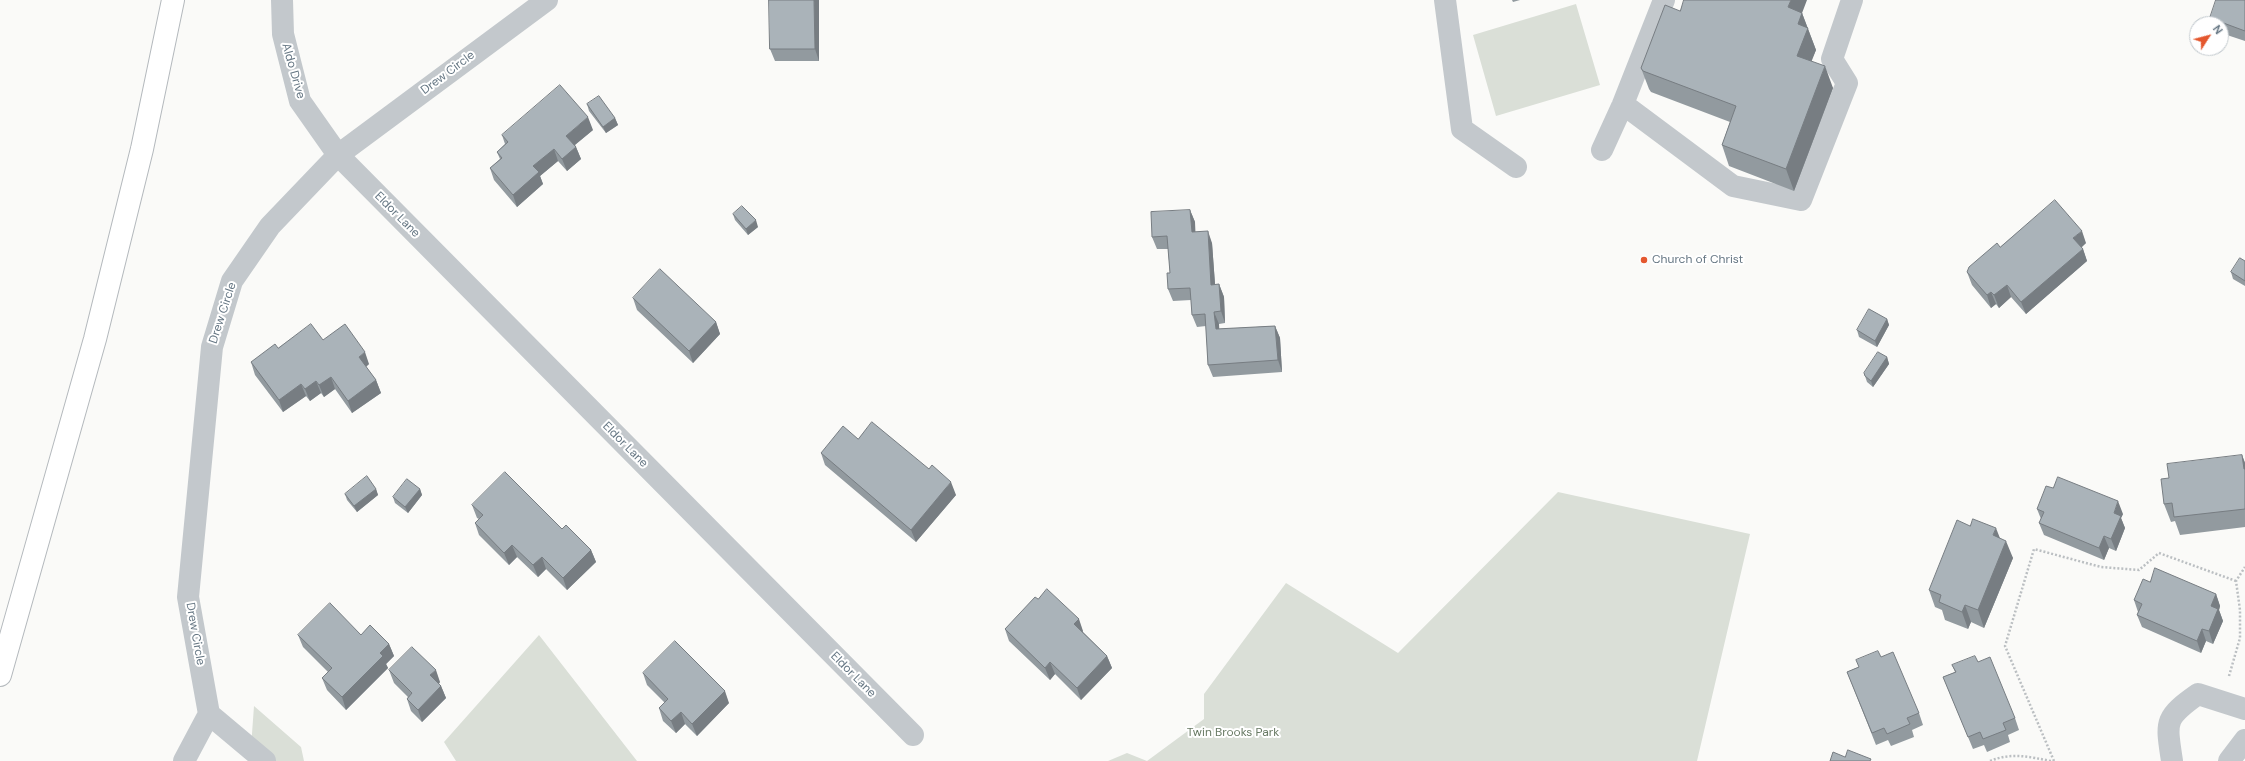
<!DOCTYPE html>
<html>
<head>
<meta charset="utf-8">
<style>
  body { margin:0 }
  #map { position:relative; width:2245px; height:761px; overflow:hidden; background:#fafaf8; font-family:"DM Sans",sans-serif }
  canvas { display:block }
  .north { position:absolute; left:2189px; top:16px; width:40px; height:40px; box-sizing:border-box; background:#fff; border:1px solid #c1c8cd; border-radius:50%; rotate:54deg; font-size:11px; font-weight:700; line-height:16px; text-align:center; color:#657683 }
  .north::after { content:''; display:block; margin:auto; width:14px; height:18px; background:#e4572e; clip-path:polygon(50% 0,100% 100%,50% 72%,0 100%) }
</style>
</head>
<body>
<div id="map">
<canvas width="2245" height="761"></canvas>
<div class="north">N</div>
</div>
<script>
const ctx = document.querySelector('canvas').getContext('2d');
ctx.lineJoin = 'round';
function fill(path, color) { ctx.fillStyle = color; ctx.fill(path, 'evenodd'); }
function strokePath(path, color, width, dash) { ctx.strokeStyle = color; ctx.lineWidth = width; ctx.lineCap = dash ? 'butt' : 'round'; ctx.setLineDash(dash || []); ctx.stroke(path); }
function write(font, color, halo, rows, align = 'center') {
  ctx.font = font + ' "DM Sans",sans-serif'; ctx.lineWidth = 4; ctx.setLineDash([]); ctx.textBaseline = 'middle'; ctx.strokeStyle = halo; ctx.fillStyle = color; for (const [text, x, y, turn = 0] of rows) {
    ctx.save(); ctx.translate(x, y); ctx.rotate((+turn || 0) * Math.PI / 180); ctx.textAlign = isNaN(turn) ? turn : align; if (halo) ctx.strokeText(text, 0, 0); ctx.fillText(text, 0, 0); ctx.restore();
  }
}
fill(new Path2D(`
  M 1576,4 L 1600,85 L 1496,116 L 1473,35 Z
  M 1558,492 L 1750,534 L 1697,761 L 1108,761 L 1127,753 L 1147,761 L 1204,719 L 1204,694 L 1286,583 L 1398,653 Z
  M 539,635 L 637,761 L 456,761 L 444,742 Z
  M 254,706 L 301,747 L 304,761 L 250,761 Z`), '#dadfd7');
const highway = new Path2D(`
  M 0,675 L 95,339 L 142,149 L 173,0`);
strokePath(highway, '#b4b9bd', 24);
strokePath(new Path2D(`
  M 2229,676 L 2240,638 L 2240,610 L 2236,581 L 2245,567
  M 1990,761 C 2012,752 2029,757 2051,761
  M 2054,761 L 2005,646 L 2034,549 L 2101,567 L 2139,570 L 2159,553 L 2236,581`), '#bbbfc2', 2.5, [2, 2]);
strokePath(new Path2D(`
  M 282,0 L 283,34 L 300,101 L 338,155 L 913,735
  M 1445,0 L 1462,129 L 1516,167
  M 1623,104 L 1733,186 L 1801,200 L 1847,83 L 1832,59 L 1852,0
  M 1602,150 L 1623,104 L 1664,0
  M 209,714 L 265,761
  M 184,761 L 209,714 L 188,597 L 212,347 L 232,281 L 270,226 L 338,155 L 547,0
  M 2172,761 C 2166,721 2164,718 2198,694 L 2245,709
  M 2229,761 L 2245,740`), '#c3c8cc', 22);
strokePath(highway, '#fff', 22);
fill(new Path2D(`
  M 819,0 L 819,61 L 775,61 L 770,49 Z
  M 1512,0 L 1520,0 L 1513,2 Z
  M 2245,0 L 2245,41 L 2221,33 L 2221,24 L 2212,24 L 2210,18 Z
  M 1680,11 L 1802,13 L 1816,50 L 1811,61 L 1833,88 L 1794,191 L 1729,166 L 1722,145 L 1730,122 L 1651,92 L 1649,89 L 1641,68 Z
  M 587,104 L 615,118 L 618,125 L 606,133 L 589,111 Z
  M 593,130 L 575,145 L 576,147 L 581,159 L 567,171 L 558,161 L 540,176 L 543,184 L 517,207 L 494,180 L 490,168 L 500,159 L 497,152 L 505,144 L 502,135 Z
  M 1190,210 L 1195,222 L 1195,232 L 1212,243 L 1215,285 L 1219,284 L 1224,297 L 1225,323 L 1219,324 L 1219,329 L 1275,326 L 1280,338 L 1282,372 L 1213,377 L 1208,365 L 1206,326 L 1197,327 L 1192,315 L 1191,300 L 1173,301 L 1168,289 L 1170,273 L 1168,249 L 1157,249 L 1152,237 Z
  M 733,214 L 758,227 L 748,235 L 735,220 Z
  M 2086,243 L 2081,247 L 2083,249 L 2087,261 L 2026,314 L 2011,297 L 1999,308 L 1996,304 L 1991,308 L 1972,285 L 1967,272 L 2000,247 Z
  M 2245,261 L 2245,286 L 2233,279 L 2231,272 Z
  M 633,298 L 716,322 L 720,334 L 693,363 L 637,310 Z
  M 1887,319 L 1889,325 L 1877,347 L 1859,337 L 1857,330 Z
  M 323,340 L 369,364 L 366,367 L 376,380 L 381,393 L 352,413 L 335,389 L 324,397 L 321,393 L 310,401 L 306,396 L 283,412 L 255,375 L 251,362 Z
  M 1887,357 L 1889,364 L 1873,387 L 1867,382 L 1864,373 Z
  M 858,439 L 956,495 L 916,542 L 825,465 L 821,453 Z
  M 2242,455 L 2245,463 L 2245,527 L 2180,535 L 2175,521 L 2171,522 L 2164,504 L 2169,478 Z
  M 376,489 L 378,495 L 357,512 L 347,500 L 345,494 Z
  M 420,489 L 422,495 L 408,513 L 395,503 L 393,497 Z
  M 472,505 L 562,529 L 591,550 L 596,562 L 567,590 L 546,569 L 538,577 L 517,557 L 509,565 L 479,535 L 475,523 L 479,519 L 477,518 Z
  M 2037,509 L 2123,514 L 2121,518 L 2125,528 L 2116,551 L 2109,548 L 2104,560 L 2044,535 L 2039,523 L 2041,519 Z
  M 1970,526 L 2000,538 L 2013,558 L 1984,628 L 1971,622 L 1968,629 L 1945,620 L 1942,610 L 1935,607 L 1929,590 Z
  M 2150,582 L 2216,594 L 2220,606 L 2219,610 L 2223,621 L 2213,644 L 2206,641 L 2201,653 L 2142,627 L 2137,615 L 2138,612 L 2134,600 Z
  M 1038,599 L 1083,631 L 1083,632 L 1107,656 L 1112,668 L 1081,700 L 1055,674 L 1050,680 L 1009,641 L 1005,629 Z
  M 298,635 L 361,635 L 389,644 L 394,656 L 386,664 L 388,668 L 346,710 L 327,690 L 322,678 L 328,672 L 303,647 Z
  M 1881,657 L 1919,713 L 1923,725 L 1912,730 L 1914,737 L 1891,746 L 1888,740 L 1876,745 L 1847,672 Z
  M 1978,662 L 2015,718 L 2019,730 L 2008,735 L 2010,742 L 1987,752 L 1984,745 L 1973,749 L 1943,677 L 1955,672 L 1952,665 Z
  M 389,670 L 440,682 L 439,684 L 441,686 L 446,698 L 422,722 L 411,711 L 407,699 L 408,697 L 394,683 Z
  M 643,673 L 729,703 L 697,736 L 685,724 L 676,733 L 663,721 L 659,708 L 665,703 L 647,685 Z`), '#929a9f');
fill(new Path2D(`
  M 814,0 L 819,0 L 819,61 L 815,49 Z
  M 1791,0 L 1807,0 L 1796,29 L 1788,7 Z
  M 1802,13 L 1816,50 L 1805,78 L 1797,56 L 1798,24 Z
  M 1825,66 L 1833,88 L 1794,191 L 1786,169 Z
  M 588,117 L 593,130 L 571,148 L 566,136 Z
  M 615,118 L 618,125 L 606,133 L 603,127 Z
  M 576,147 L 581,159 L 567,171 L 562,159 Z
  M 554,149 L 558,161 L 540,176 L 543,184 L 517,207 L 513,195 L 533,166 Z
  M 1190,210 L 1195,222 L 1196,245 L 1192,232 Z
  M 756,220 L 758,227 L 748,235 L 746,229 Z
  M 1208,231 L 1212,243 L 1216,297 L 1211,285 Z
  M 2082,231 L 2086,243 L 2078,251 L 2073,238 Z
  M 2083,249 L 2087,261 L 2026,314 L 2021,302 Z
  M 1219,284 L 1224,297 L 1225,323 L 1221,311 Z
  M 2007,285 L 2011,297 L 1999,308 L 1994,295 Z
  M 1991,292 L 1996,304 L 1991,308 L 1987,295 Z
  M 1214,312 L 1219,324 L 1220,342 L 1216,329 Z
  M 1887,319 L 1889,325 L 1877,347 L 1875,341 Z
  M 716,322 L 720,334 L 693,363 L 689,351 Z
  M 1275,326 L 1280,338 L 1282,372 L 1278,360 Z
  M 365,352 L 369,364 L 363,369 L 359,357 Z
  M 1887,357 L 1889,364 L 1873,387 L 1871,381 Z
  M 331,377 L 335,389 L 324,397 L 319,385 Z
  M 376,380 L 381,393 L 352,413 L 348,401 Z
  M 316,381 L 321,393 L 310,401 L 305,389 Z
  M 301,384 L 306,396 L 283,412 L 279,400 Z
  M 2242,455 L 2245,463 L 2245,472 L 2244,469 Z
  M 951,482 L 956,495 L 916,542 L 911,530 Z
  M 376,489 L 378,495 L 357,512 L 354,506 Z
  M 420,489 L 422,495 L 408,513 L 405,507 Z
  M 2118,501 L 2123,514 L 2121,518 L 2125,528 L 2116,551 L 2111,539 L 2114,513 Z
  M 1996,528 L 2003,546 L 1993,535 Z
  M 2104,536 L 2109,548 L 2104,560 L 2099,548 Z
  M 2006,541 L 2013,558 L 1984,628 L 1978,610 Z
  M 512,545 L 517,557 L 509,565 L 504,553 Z
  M 591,550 L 596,562 L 567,590 L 563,578 Z
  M 542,557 L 546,569 L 538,577 L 533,565 Z
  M 2216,594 L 2220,606 L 2219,610 L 2223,621 L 2213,644 L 2209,631 L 2211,606 Z
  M 1965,605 L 1971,622 L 1968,629 L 1962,612 Z
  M 1079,619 L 1083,631 L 1079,636 L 1074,624 Z
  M 2202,629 L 2206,641 L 2201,653 L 2197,641 Z
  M 389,644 L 394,656 L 386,664 L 388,668 L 346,710 L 342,697 L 380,653 Z
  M 1107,656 L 1112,668 L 1081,700 L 1077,688 Z
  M 1050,662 L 1055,674 L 1050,680 L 1045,668 Z
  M 436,670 L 440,682 L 435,687 L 430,675 Z
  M 441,686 L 446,698 L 422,722 L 418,710 Z
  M 725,691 L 729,703 L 697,736 L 692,724 Z
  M 681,712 L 685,724 L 676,733 L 671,721 Z`), '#777d82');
const building = new Path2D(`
  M 769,0 L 814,0 L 815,49 L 770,49 Z
  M 1684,0 L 1791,0 L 1788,7 L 1802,13 L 1798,24 L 1808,28 L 1797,56 L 1825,66 L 1786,169 L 1722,145 L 1736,106 L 1643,71 L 1641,68 L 1665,5 L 1680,11 Z
  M 2216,0 L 2245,0 L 2245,31 L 2210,18 Z
  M 560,85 L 588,117 L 566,136 L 576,147 L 562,159 L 554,149 L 533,166 L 539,172 L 513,195 L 490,168 L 502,158 L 497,152 L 508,142 L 502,135 Z
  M 599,96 L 615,118 L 603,127 L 587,104 Z
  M 2055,200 L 2082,231 L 2073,238 L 2083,249 L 2021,302 L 2007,285 L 1994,295 L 1991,292 L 1987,295 L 1967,272 L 1969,267 L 1997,243 L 2000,247 Z
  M 742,206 L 756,220 L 746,229 L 733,214 Z
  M 1190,210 L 1192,232 L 1208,231 L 1211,285 L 1219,284 L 1221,311 L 1214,312 L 1216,329 L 1275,326 L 1278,360 L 1208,365 L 1205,314 L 1192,315 L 1190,288 L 1168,289 L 1167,273 L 1170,273 L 1167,236 L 1152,237 L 1151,212 Z
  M 2240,258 L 2245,261 L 2245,281 L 2231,272 Z
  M 660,269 L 716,322 L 689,351 L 633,298 Z
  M 1869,309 L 1887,319 L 1875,341 L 1857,330 Z
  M 311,324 L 323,340 L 345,324 L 365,352 L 359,357 L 376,380 L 348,401 L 331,377 L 319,385 L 316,381 L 305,389 L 301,384 L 279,400 L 251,362 L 275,344 L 278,348 Z
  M 1878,352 L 1887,357 L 1871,381 L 1865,376 L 1864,373 Z
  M 872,422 L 929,469 L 932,465 L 951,482 L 911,530 L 821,453 L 843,426 L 858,439 Z
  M 2242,455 L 2244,469 L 2245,469 L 2245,509 L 2174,517 L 2172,503 L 2164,504 L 2161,479 L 2169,478 L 2167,464 Z
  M 505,472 L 562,529 L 566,525 L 591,550 L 563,578 L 542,557 L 533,565 L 512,545 L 504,553 L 475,523 L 483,515 L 472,505 Z
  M 367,476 L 376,489 L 354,506 L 345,494 Z
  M 2058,477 L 2118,501 L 2114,513 L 2121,516 L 2111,539 L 2104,536 L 2099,548 L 2039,523 L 2044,512 L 2037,509 L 2046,486 L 2053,488 Z
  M 407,479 L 420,489 L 405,507 L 393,497 Z
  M 1973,519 L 1996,528 L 1993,535 L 2006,541 L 1978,610 L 1965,605 L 1962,612 L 1939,602 L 1941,595 L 1929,590 L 1957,520 L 1970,526 Z
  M 2155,568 L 2216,594 L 2211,606 L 2218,609 L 2209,631 L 2202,629 L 2197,641 L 2137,615 L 2142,604 L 2134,600 L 2143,579 L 2150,582 Z
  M 1047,589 L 1079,619 L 1074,624 L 1107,656 L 1077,688 L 1050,662 L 1045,668 L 1005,629 L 1035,597 L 1038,599 Z
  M 330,603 L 361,635 L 370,625 L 389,644 L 380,653 L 383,656 L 342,697 L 322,678 L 332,668 L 298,635 Z
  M 675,641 L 725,691 L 692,724 L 681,712 L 671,721 L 659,708 L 668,699 L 643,673 Z
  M 412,647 L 436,670 L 430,675 L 441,686 L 418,710 L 407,699 L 412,693 L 389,670 Z
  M 1878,651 L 1881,657 L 1893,652 L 1919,713 L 1907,718 L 1910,724 L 1887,734 L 1884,728 L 1872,733 L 1847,672 L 1859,667 L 1856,660 Z
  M 1975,656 L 1978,662 L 1990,657 L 2015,718 L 2003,723 L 2006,730 L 1983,739 L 1980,732 L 1968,737 L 1943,677 L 1956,672 L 1952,665 Z
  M 1848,750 L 1871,759 L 1870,761 L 1830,761 L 1833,752 L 1845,757 Z`);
fill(building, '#aab3b9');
strokePath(building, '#777d82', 1);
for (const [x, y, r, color] of [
  [1644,260,4,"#e4572e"]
]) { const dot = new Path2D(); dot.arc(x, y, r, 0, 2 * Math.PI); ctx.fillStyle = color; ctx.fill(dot); strokePath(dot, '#fff', 1.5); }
write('12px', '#657683', '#fff', [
  ["Aldo Drive",293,71,74],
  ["Drew Circle",448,73,-37],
  ["Eldor Lane",397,215,45],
  ["Drew Circle",223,313,-72],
  ["Eldor Lane",625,445,45],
  ["Drew Circle",195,634,80],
  ["Eldor Lane",853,675,45]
]);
write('12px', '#657683', '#fff', [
  ["Church of Christ",1652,260]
], 'left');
write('12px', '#687a64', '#fff', [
  ["Twin Brooks Park",1233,733]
]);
</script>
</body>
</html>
